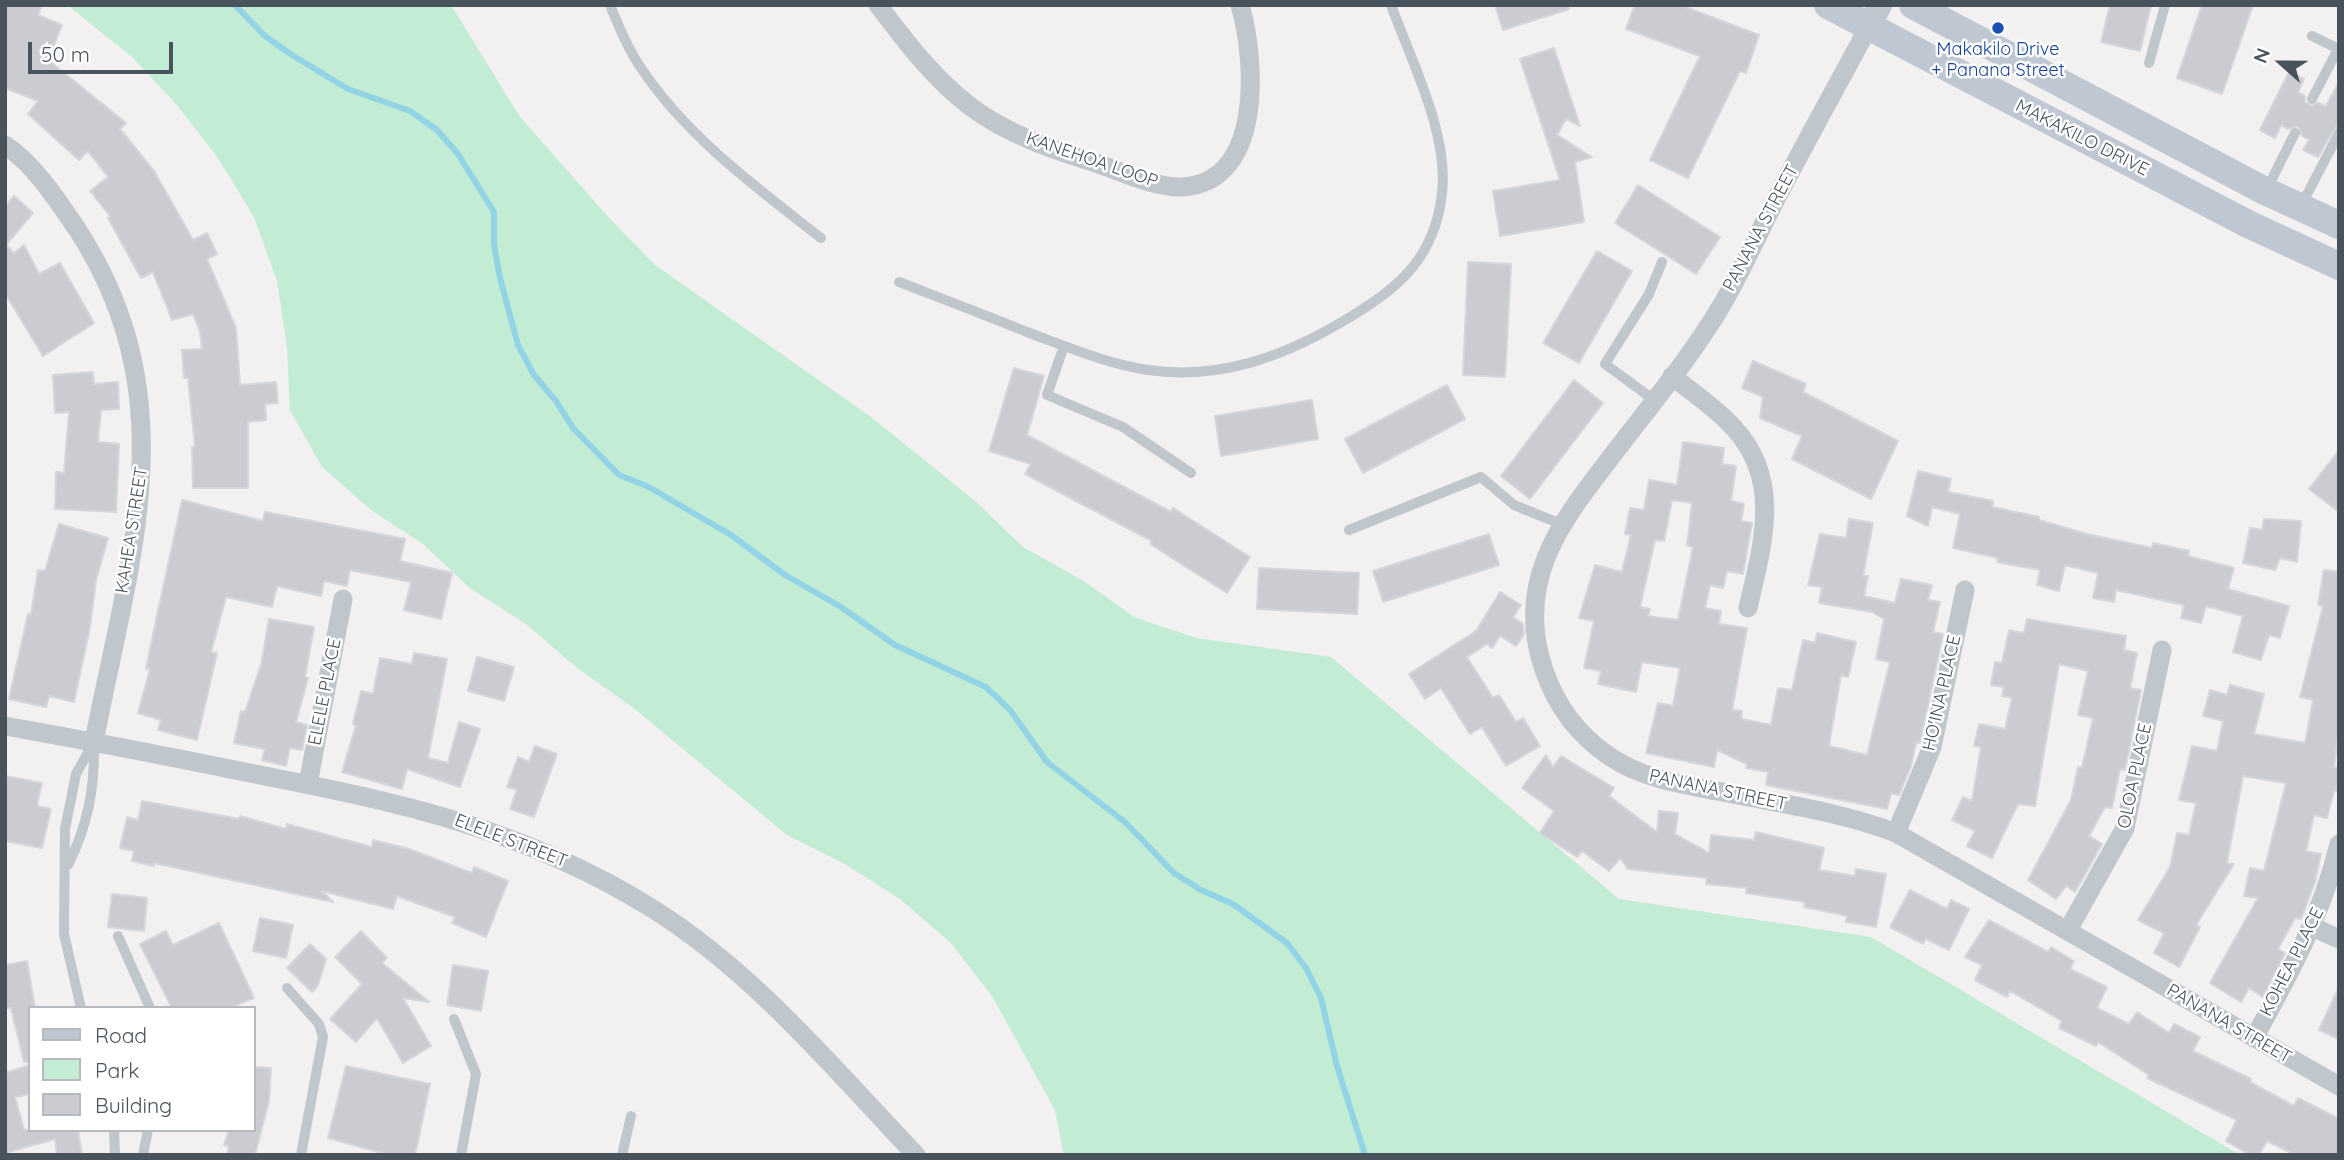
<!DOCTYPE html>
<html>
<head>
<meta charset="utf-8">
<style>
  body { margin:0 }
  #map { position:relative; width:2344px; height:1160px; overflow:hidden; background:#f2f0f0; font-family:Quicksand,sans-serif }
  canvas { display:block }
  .frame { position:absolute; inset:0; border:7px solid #49535c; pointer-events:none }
  .legend { position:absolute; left:28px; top:1006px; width:228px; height:126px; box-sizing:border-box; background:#fff; border:2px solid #b6babe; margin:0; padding:9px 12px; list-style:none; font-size:21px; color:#49535c }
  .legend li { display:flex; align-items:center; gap:14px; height:35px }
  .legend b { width:35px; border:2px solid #b6babe }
  .north { position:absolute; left:2246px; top:28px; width:70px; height:70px; -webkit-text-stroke:5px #fff; paint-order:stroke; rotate:291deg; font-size:19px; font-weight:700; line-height:28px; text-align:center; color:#49535c }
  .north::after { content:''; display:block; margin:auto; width:24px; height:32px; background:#49535c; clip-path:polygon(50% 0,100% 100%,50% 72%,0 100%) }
  .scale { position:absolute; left:28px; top:42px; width:145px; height:32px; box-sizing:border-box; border:4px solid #49535c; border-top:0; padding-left:9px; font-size:21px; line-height:24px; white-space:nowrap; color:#49535c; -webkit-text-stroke:5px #fff; paint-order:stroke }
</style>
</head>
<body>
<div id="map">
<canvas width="2344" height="1160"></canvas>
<div class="frame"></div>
<ul class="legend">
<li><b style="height:9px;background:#bfc8d2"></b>Road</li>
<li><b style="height:19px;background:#c2ecd3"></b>Park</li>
<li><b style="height:19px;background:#caccd2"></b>Building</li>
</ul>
<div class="north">N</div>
<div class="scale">50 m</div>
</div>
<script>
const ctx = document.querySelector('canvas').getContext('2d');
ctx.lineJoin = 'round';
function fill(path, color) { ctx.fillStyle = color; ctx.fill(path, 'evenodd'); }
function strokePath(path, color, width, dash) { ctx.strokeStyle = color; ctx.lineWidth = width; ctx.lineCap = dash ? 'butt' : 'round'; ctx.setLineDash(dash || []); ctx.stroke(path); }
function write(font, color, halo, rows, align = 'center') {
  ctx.font = font + ' Quicksand,sans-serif'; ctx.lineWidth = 5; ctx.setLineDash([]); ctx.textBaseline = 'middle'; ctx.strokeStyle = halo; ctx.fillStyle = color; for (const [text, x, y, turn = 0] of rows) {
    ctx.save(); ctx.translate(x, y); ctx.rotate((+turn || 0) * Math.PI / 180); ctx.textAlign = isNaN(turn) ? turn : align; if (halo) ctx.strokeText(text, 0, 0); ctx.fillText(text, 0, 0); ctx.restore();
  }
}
fill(new Path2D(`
  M 67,5 L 451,5 L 520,117 L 611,220 L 655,265 L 871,417 L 975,501 L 1023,547 L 1082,580 L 1136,618 L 1197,638 L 1331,657 L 1619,899 L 1871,937 L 2240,1155 L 1064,1155 L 1055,1110 L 992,996 L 951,943 L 900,899 L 845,864 L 787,835 L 631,706 L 577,668 L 526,624 L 471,589 L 423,544 L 371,510 L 322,467 L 290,410 L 287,346 L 277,281 L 254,217 L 218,158 L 177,105 L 131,56 Z`), '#c2ecd3');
strokePath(new Path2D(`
  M 235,5 L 265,36 L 292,55 L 348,89 L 410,111 L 437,130 L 458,154 L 494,212 L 494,245 L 500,278 L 518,345 L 534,375 L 556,401 L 573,428 L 619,475 L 647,486 L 731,535 L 785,575 L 841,607 L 895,645 L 986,687 L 1010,710 L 1047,762 L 1126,823 L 1174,873 L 1201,890 L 1233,904 L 1287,943 L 1306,968 L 1321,998 L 1337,1066 L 1365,1155`), '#92d4e6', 6);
const building = new Path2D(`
  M 5,5 L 42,5 L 38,15 L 62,25 L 48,60 L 126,123 L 120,129 L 154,171 L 193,240 L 207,233 L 217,254 L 207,259 L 236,328 L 240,385 L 276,382 L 278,403 L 265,404 L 266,420 L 248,422 L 248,488 L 193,488 L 192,447 L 195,447 L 188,378 L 184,378 L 182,350 L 202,349 L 200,331 L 193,314 L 172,320 L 153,272 L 141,278 L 108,218 L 110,216 L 90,191 L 108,177 L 88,151 L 79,160 L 28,114 L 38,101 L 5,88 Z
  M 1495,5 L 1568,5 L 1569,9 L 1503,30 Z
  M 1635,5 L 1680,5 L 1759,35 L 1746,73 L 1740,71 L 1688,178 L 1650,160 L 1700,56 L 1626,29 Z
  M 2110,5 L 2151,5 L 2140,51 L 2101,42 Z
  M 2202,5 L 2253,5 L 2222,94 L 2177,78 Z
  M 1554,48 L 1580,126 L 1566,119 L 1557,135 L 1592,157 L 1575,162 L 1584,222 L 1500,236 L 1493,191 L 1560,180 L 1520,59 Z
  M 2289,72 L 2304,79 L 2298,92 L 2305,96 L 2305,102 L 2312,106 L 2318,103 L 2326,106 L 2339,82 L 2339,121 L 2318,157 L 2303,150 L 2309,140 L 2302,136 L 2298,126 L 2288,129 L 2281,125 L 2275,138 L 2260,130 Z
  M 1638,185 L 1720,237 L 1696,274 L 1615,223 Z
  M 14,196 L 33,213 L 6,245 L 14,253 L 24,245 L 39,274 L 60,263 L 94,323 L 43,356 L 5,293 L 5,206 Z
  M 1597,251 L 1632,271 L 1579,363 L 1543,343 Z
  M 1468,262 L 1511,264 L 1505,377 L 1463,375 Z
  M 1753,361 L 1806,384 L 1803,392 L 1898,441 L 1871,499 L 1792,459 L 1802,436 L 1760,418 L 1763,397 L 1742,388 Z
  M 1014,368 L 1044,376 L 1027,435 L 1171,512 L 1173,508 L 1250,557 L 1227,593 L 1150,544 L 1152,541 L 1025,474 L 1031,464 L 989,451 Z
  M 93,372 L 94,384 L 118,382 L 119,409 L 101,410 L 98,442 L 119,444 L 116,512 L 55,509 L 56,472 L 64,473 L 69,412 L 55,413 L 53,375 Z
  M 1574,380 L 1603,403 L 1530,499 L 1501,476 Z
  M 1447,385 L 1465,419 L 1363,473 L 1345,439 Z
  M 1312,400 L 1318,439 L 1221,456 L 1215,416 Z
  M 1683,442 L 1724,448 L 1722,464 L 1736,466 L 1731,501 L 1744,504 L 1741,521 L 1752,523 L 1743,574 L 1727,571 L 1723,588 L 1710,585 L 1705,608 L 1721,611 L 1719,624 L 1747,628 L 1732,710 L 1742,711 L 1741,719 L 1771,725 L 1778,688 L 1792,690 L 1803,640 L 1815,643 L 1817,633 L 1856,642 L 1848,677 L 1841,675 L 1829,746 L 1867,755 L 1890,662 L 1876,659 L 1884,619 L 1872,612 L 1819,603 L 1822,587 L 1808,585 L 1820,534 L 1846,538 L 1849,519 L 1873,523 L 1863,576 L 1868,576 L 1864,596 L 1895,603 L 1901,579 L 1932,585 L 1928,600 L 1940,602 L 1933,632 L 1943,634 L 1920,743 L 1916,742 L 1911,766 L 1899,795 L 1891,793 L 1887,809 L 1766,785 L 1768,772 L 1746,768 L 1747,764 L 1717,750 L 1714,767 L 1646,753 L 1658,703 L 1673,706 L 1680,668 L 1642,662 L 1636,692 L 1598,684 L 1601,671 L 1584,668 L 1594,621 L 1579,618 L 1595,565 L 1622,572 L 1631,535 L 1625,534 L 1630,508 L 1644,510 L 1649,480 L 1677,485 ZM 1672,500 L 1692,503 L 1687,545 L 1693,547 L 1678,620 L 1648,616 L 1650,609 L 1640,607 L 1655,540 L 1664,541 Z
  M 2339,450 L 2339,512 L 2309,489 Z
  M 1918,471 L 1951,479 L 1948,492 L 1993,501 L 1992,507 L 2039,517 L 2039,520 L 2087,534 L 2152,548 L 2153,543 L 2189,551 L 2188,556 L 2234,568 L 2228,589 L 2289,606 L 2280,638 L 2269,635 L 2261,660 L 2233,652 L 2243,616 L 2206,606 L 2201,623 L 2181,618 L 2184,605 L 2116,590 L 2114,602 L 2093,598 L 2098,573 L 2065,565 L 2059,591 L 2037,585 L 2040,570 L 1997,562 L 1998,558 L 1953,548 L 1960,514 L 1932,507 L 1928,526 L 1907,516 Z
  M 182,500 L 263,521 L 265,512 L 405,539 L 400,561 L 452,573 L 441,619 L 404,610 L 411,582 L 350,570 L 347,586 L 324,581 L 321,596 L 277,586 L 272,607 L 226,597 L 211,652 L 217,653 L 197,740 L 158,730 L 161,720 L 138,713 L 150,669 L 146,669 L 151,644 Z
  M 2264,519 L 2301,521 L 2297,562 L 2280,558 L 2275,570 L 2243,563 L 2250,528 L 2262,530 Z
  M 59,524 L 108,538 L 96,580 L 90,627 L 74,702 L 49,696 L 46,707 L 9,699 L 28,614 L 31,615 L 38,570 L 45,571 Z
  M 1489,534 L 1499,565 L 1383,602 L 1373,571 Z
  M 1259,568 L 1359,573 L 1357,614 L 1257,609 Z
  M 2324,570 L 2339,572 L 2339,728 L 2334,767 L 2339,768 L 2337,791 L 2334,791 L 2327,818 L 2314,815 L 2306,851 L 2321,854 L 2315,882 L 2301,919 L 2295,918 L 2278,949 L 2285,953 L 2263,997 L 2249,988 L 2241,1002 L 2210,983 L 2258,898 L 2244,896 L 2250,868 L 2264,871 L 2286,783 L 2243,776 L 2227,863 L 2234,864 L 2196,925 L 2200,927 L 2179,967 L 2154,953 L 2164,933 L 2138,920 L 2170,867 L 2177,833 L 2189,835 L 2196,803 L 2179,800 L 2192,746 L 2217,751 L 2223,721 L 2203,716 L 2210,690 L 2227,695 L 2230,685 L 2264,694 L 2254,734 L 2305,743 L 2313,700 L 2300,697 L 2323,606 L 2318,605 Z
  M 1500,592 L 1521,605 L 1513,617 L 1523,624 L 1524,634 L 1516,646 L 1500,636 L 1492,648 L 1487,644 L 1467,657 L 1493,698 L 1499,695 L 1516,722 L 1523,718 L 1540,746 L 1506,766 L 1482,727 L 1470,734 L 1441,688 L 1425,699 L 1409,674 L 1476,631 Z
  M 269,619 L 314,627 L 305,677 L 308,678 L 296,722 L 307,725 L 302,750 L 290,748 L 286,766 L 262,760 L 265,749 L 234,743 L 241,711 L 245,712 L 261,665 Z
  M 2027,619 L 2126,636 L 2124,650 L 2137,653 L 2130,688 L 2141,690 L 2125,770 L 2120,769 L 2112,808 L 2105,807 L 2089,836 L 2102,844 L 2075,892 L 2066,886 L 2056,899 L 2028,880 L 2071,800 L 2078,767 L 2082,768 L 2093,718 L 2078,715 L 2088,671 L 2059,664 L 2035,806 L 2018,804 L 1992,858 L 1967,846 L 1975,831 L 1952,820 L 1963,797 L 1972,801 L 1981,747 L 1974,746 L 1979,724 L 2005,729 L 2012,698 L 2002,696 L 2004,687 L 1991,685 L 1995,662 L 2002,663 L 2009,630 L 2024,633 Z
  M 414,653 L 447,659 L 428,758 L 448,763 L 459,722 L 480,729 L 460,787 L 407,769 L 402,789 L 342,772 L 356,725 L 353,724 L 361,691 L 373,694 L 380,658 L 412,664 Z
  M 477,657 L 514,667 L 504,701 L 468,691 Z
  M 535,746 L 557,754 L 534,817 L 510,809 L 517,790 L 507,787 L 518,757 L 529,762 Z
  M 1546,755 L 1553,767 L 1561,756 L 1614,788 L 1609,796 L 1657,832 L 1659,811 L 1678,813 L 1675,834 L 1709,853 L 1711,835 L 1754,840 L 1756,832 L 1824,848 L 1819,870 L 1855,876 L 1856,869 L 1886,874 L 1876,927 L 1846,922 L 1847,916 L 1804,907 L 1805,902 L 1746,893 L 1747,888 L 1706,884 L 1707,878 L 1628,869 L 1620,858 L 1609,871 L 1582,851 L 1577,857 L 1540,833 L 1554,811 L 1522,788 Z
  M 5,776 L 42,783 L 37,806 L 51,809 L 42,848 L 5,841 Z
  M 142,801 L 239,819 L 240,816 L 286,829 L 287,824 L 372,847 L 373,840 L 409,849 L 472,873 L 474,867 L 508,881 L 486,937 L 452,923 L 455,917 L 397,896 L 393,909 L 322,891 L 333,902 L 154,863 L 154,866 L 132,861 L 134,851 L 120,848 L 127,817 L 138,820 Z
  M 1910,890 L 1947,909 L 1951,900 L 1969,909 L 1949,950 L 1926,939 L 1923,944 L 1890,927 Z
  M 112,894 L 147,898 L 144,931 L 108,927 Z
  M 260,918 L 293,925 L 286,958 L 253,951 Z
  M 1989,920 L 2048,952 L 2051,947 L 2074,961 L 2070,969 L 2107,987 L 2097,1008 L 2129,1024 L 2137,1012 L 2169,1033 L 2174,1024 L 2200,1037 L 2193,1051 L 2251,1079 L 2250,1082 L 2294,1106 L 2298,1098 L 2339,1119 L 2339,1155 L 2295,1155 L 2267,1141 L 2259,1155 L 2250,1155 L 2226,1141 L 2237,1120 L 2147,1078 L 2149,1075 L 2098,1042 L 2096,1046 L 2059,1028 L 2062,1021 L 2010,991 L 2007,997 L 1975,980 L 1982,965 L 1965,957 Z
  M 219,923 L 254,998 L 229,1008 L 172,1008 L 140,944 L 166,931 L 173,945 Z
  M 361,931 L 387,958 L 382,963 L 429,1002 L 403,998 L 431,1046 L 403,1063 L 377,1018 L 356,1042 L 330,1019 L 362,984 L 335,957 Z
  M 310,944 L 326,959 L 318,985 L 312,992 L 287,968 Z
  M 27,961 L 35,1008 L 30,1008 L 30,1062 L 24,1062 L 11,1008 L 5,1008 L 5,965 Z
  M 453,965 L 488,971 L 481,1011 L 447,1005 Z
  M 2339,987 L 2339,1039 L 2319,1030 Z
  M 30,1065 L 30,1094 L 15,1097 L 24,1130 L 78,1130 L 82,1155 L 57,1155 L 55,1139 L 5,1153 L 5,1073 Z
  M 346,1066 L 430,1084 L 415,1155 L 389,1155 L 328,1138 Z
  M 254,1067 L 271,1068 L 269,1101 L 255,1155 L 227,1155 L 229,1146 L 224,1145 L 229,1130 L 254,1130 Z`);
fill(building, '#caccd2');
strokePath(building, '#d4d6db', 2);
strokePath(new Path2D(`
  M 610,5 C 619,27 628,49 641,68 C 687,137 757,188 821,238
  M 2312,36 L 2339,49
  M 2149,63 L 2165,5
  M 2312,99 L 2338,49
  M 2267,189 L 2295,133
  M 2302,204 L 2339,133
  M 899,282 C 943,299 988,316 1032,334 C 1070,348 1108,364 1148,370 C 1218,380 1280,358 1340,323 C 1394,292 1435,261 1442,193 C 1449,134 1411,60 1391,5
  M 1064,346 L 1047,395 L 1123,427 L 1191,473
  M 1654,400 L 1605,364 L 1649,294 L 1662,262
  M 1349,530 L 1481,477 L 1514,505 L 1561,524
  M 68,865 C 88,825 95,787 94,742
  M 118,936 L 150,1008
  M 287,988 L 319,1024 L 323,1037 L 301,1155
  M 81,1008 L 64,934 L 65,829 L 76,774 L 94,742
  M 454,1019 L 476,1074 L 461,1155
  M 114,1130 L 115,1155
  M 143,1155 L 148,1130
  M 622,1155 L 631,1116`), '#bfc7cd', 10);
strokePath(new Path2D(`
  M 878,5 C 906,42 933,78 971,107 C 1009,135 1051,149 1096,163 C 1122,172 1155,188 1182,187 C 1264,183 1256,60 1240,5
  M 1868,28 C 1837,86 1805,143 1775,201 C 1758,234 1742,270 1723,303 C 1693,354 1654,401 1618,448 C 1566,516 1512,577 1544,670 C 1556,705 1578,735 1609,756 C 1641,778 1679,784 1717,791 C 1776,803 1839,811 1896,833 L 2339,1086
  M 5,145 C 34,164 58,201 77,229 C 188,400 129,559 94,742
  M 1672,376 C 1693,393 1716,408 1734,428 C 1783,481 1762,546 1748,608
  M 5,726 C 89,741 172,757 255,774 C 402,803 525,829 653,909 C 755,973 834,1069 916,1155
  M 308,784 L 343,599
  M 1896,833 L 1932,747 L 1965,590
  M 2313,927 L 2339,939
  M 2068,930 L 2125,828 L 2162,650
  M 2254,1038 C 2289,975 2322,915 2339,844`), '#bfc7cd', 19);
strokePath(new Path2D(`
  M 1868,28 L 1880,5`), '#bfc7cd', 24);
strokePath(new Path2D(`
  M 1828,5 L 2248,224 L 2339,266
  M 1913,5 L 2265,191 L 2339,225`), '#bfc8d2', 28);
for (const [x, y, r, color] of [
  [1998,28,7,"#1a4fb4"]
]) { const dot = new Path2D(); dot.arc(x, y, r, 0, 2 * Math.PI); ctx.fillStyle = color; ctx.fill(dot); strokePath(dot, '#fff', 2.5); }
write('18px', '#164399', '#fff', [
  ["Makakilo Drive",1998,50],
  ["+ Panana Street",1998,71]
]);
write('18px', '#49535c', '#fff', [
  ["MAKAKILO DRIVE",2082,138,27],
  ["KANEHOA LOOP",1092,160,19],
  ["PANANA STREET",1761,228,-62],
  ["KAHEA STREET",132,530,-81],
  ["ELELE PLACE",325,692,-79],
  ["HO'INA PLACE",1942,693,-77],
  ["OLOA PLACE",2135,776,-78],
  ["PANANA STREET",1718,790,12],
  ["ELELE STREET",511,841,21],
  ["KOHEA PLACE",2292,962,-63],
  ["PANANA STREET",2229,1024,30]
]);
</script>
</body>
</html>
